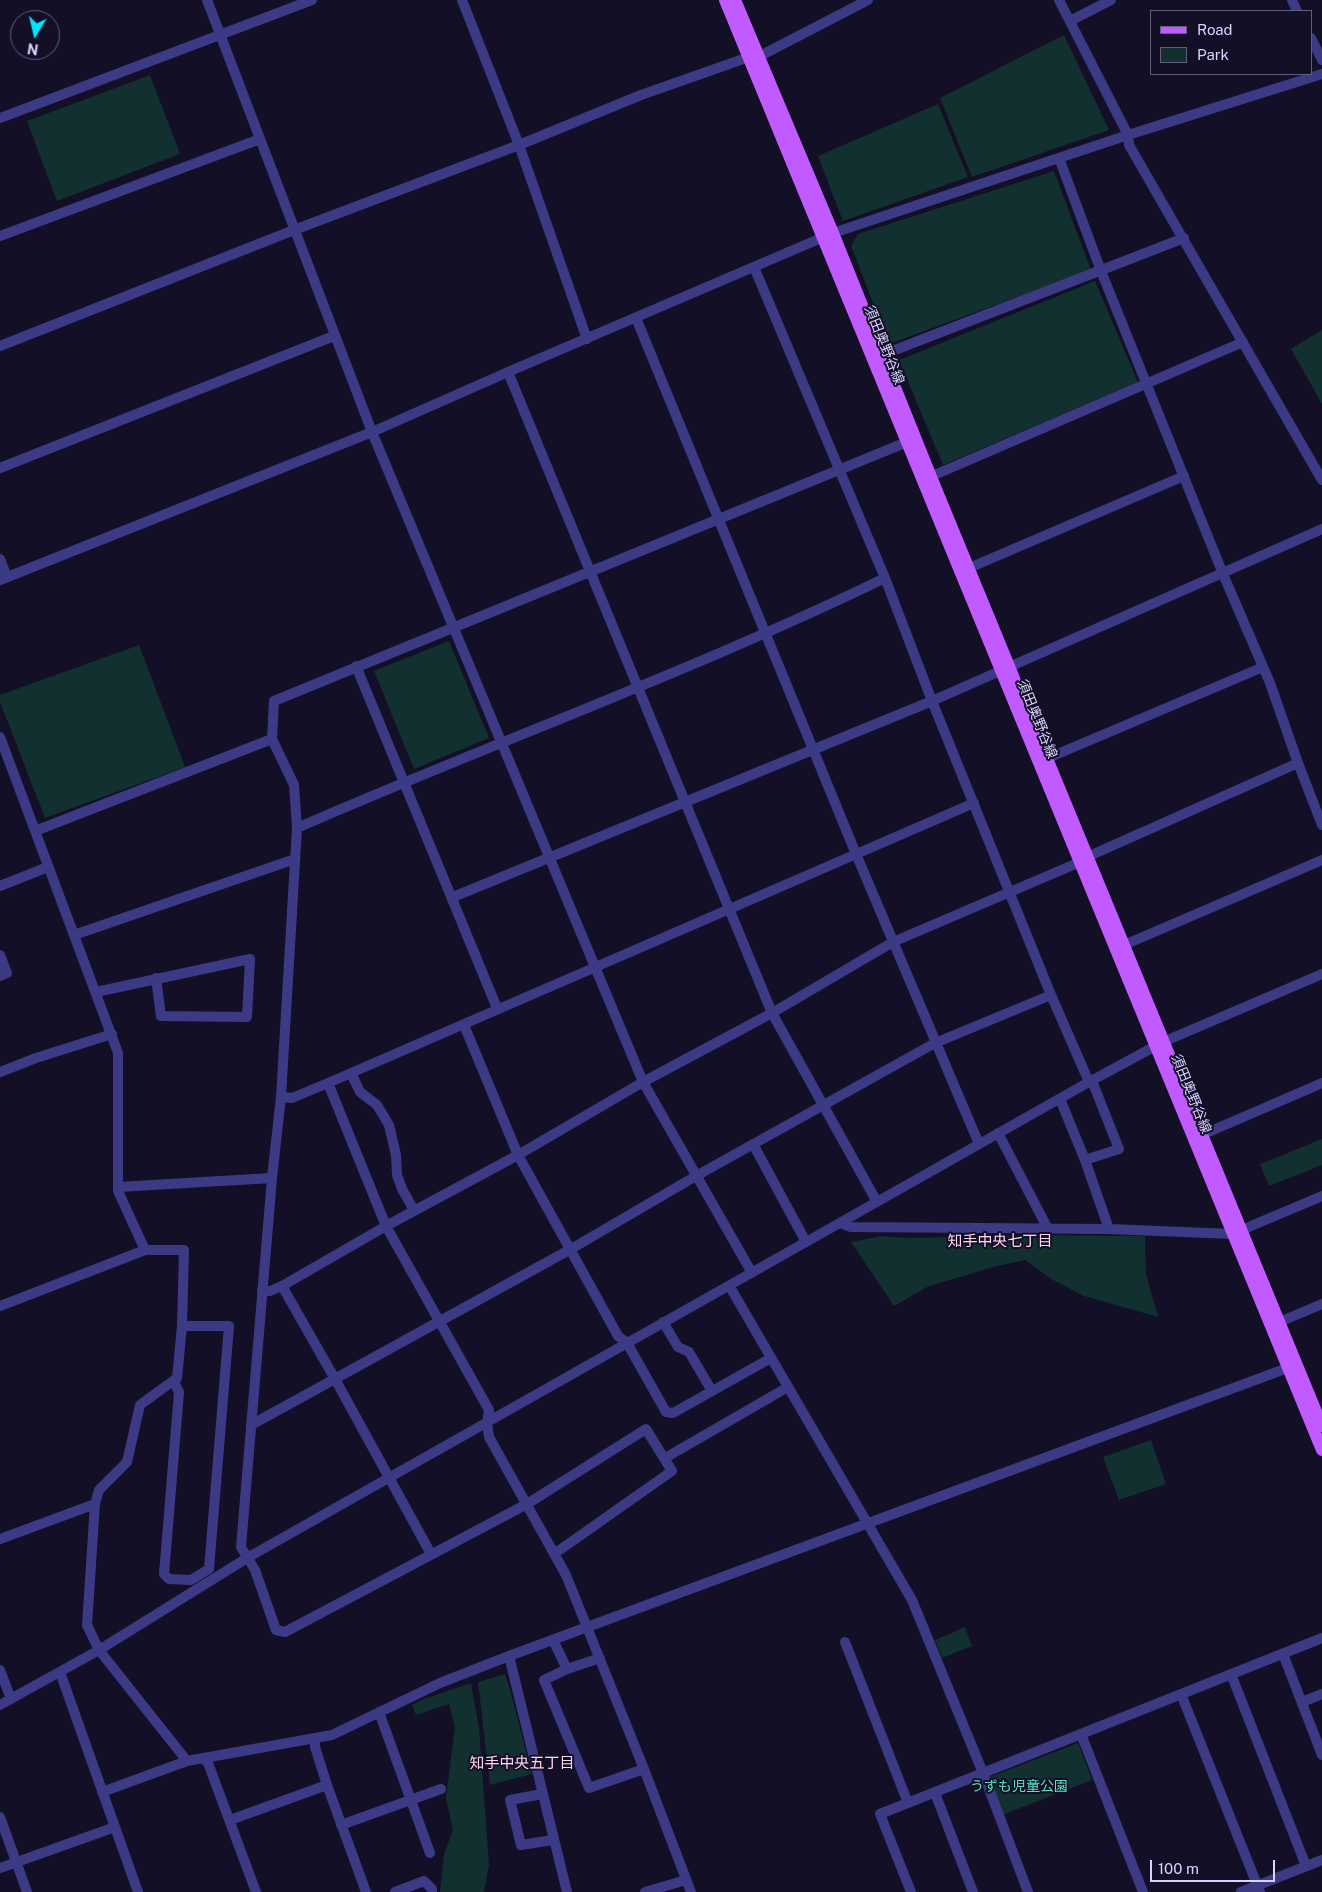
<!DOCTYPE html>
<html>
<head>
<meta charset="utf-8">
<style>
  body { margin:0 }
  #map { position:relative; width:1322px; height:1892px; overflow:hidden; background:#130f26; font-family:"Public Sans",sans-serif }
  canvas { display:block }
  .legend { position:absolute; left:1150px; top:10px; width:162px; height:65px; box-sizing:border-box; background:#130f26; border:1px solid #625e7d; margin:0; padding:6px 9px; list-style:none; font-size:15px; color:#d9d4ff }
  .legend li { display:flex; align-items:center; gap:10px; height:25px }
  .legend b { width:25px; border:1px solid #625e7d }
  .north { position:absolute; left:10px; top:10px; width:50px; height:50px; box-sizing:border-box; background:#130f26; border:1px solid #625e7d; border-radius:50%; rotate:189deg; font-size:14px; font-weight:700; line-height:20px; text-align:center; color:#d9d4ff }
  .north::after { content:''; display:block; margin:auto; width:18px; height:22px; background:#00e5ff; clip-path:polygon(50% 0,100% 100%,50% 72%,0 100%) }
  .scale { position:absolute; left:1150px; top:1860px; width:125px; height:22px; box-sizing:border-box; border:2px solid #d9d4ff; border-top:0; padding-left:6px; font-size:15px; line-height:18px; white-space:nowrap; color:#d9d4ff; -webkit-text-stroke:4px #130f26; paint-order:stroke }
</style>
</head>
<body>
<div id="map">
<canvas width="1322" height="1892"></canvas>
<ul class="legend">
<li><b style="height:6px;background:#c25bff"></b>Road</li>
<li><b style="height:14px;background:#12302f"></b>Park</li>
</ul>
<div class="north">N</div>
<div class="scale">100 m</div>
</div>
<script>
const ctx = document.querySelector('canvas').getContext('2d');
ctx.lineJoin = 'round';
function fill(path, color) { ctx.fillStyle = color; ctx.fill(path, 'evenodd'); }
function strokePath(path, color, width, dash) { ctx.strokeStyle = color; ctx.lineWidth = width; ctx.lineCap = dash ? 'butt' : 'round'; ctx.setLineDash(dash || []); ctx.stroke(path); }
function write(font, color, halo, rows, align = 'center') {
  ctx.font = font + ' "Public Sans","Noto Sans JP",sans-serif'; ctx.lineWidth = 4; ctx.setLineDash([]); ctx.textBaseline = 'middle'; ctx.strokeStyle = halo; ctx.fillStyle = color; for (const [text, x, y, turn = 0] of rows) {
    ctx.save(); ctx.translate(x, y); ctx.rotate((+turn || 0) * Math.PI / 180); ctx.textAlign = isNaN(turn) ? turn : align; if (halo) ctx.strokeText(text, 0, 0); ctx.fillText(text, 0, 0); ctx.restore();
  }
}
fill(new Path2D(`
  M 1064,35 L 1109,130 L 972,177 L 940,98 Z
  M 150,75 L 180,154 L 57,201 L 27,121 Z
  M 938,104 L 968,177 L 843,221 L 818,156 Z
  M 1054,171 L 1091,270 L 889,344 L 851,246 L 858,234 Z
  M 1095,281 L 1138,382 L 943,465 L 899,360 Z
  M 1322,330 L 1322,404 L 1291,349 Z
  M 449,641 L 489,738 L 414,769 L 374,671 Z
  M 139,645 L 185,767 L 45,818 L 0,702 L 0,695 Z
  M 1322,1139 L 1322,1165 L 1269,1186 L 1260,1164 Z
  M 1037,1235 L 1145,1236 L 1146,1274 L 1158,1317 L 1084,1296 L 1053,1280 L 1025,1260 L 993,1267 L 927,1287 L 894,1306 L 851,1242 L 881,1236 L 910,1238 Z
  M 1151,1440 L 1166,1484 L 1119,1500 L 1103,1457 Z
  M 965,1627 L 972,1646 L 942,1658 L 935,1640 Z
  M 505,1674 L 510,1689 L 532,1774 L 490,1785 L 478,1682 Z
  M 471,1683 L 479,1728 L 489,1865 L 484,1892 L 440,1892 L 444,1854 L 453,1830 L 446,1798 L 455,1727 L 449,1704 L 416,1715 L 412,1705 L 421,1700 Z
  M 1078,1743 L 1092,1780 L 1002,1815 L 987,1778 Z`), '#12302f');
strokePath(new Path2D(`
  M 207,0 L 372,432 L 643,1082 L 752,1273
  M 462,0 L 519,145 L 587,339
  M 1059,0 L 1128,135 L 1129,145 L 1322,480
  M 1292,0 L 1297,11
  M 1070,21 L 1111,0
  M 1311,38 L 1322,60
  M 0,118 L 312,0
  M 1059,158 L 1101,271 L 1223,574 L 1270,683 L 1298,763 L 1322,825
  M 0,236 L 260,139
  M 754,267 L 885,578 L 932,701 L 1051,995 L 1089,1082
  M 636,318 L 856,854 L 979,1144
  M 0,346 L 294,230 L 519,145 L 641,95 L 749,57 L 758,57 L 868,0
  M 882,355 L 1184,238
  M 508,372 L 772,1013 L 877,1202
  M 0,468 L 334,336
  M 925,479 L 1243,342
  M 0,559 L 7,577
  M 969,568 L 1184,476
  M 0,580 L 372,432 L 508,372 L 833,233 L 1128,135 L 1322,74
  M 356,666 L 497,1008
  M 0,737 L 118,1053 L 118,1191 L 145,1250 L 184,1250 L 182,1326 L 177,1378 L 140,1405 L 127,1462 L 99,1490 L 95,1504 L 87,1625 L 99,1650 L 187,1761 L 332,1735 L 440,1683 L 509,1656 L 1293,1366
  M 1041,761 L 1263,667
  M 297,828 C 492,743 693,671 885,578
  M 35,831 L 272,739
  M 0,886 L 48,867
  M 453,897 L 932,701 L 1322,529
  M 74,935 L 295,859
  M 1124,945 L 1322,860
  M 0,955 L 7,973 L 0,976
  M 96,992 L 250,959 L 247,1017 L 161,1016 L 156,978
  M 464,1025 L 518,1155 L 618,1336 L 627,1343 L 666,1412 L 673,1413 L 771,1358
  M 0,1072 L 36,1058 L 112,1034
  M 351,1073 L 360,1092 L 377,1105 L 389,1125 L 396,1155 L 397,1175 L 402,1189 L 414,1210
  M 328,1083 L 386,1226 L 489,1410 L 487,1423 L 489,1437 L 566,1575 L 644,1769 L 691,1892
  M 281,1097 L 292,1098 L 328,1083 L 974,803
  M 1060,1099 L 1085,1160 L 1109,1229
  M 998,1133 L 1048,1229
  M 1197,1137 L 1322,1083
  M 753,1144 L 806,1242
  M 1085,1160 L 1119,1149 L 1092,1081
  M 118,1187 L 272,1178
  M 840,1223 L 851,1227 L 1109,1229 L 1232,1234 L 1322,1196
  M 282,1286 L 335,1379 L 431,1554
  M 730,1287 L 912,1600 L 983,1773 L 1028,1892
  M 262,1291 L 270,1291 L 282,1286 L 386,1226 L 518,1155 L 643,1082 L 772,1013 L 893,942 L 1080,862 L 1087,857 L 1298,763
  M 0,1306 L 145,1250
  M 663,1322 L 678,1347 L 689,1352 L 712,1391
  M 1272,1325 L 1322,1304
  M 174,1382 L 179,1392 L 164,1574 L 169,1579 L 191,1580 L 209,1569 L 229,1326 L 182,1326
  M 251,1425 L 571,1249 L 696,1176 L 935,1043 L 1051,995
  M 665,1458 L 788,1387
  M 0,1539 L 95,1504
  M 554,1554 L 672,1471 L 646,1429 L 527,1504 L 285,1632 L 276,1630 L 255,1570 L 241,1547 L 272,1178 L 281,1097 L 297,828 L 294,785 L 272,739 L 274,701 L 907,442
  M 553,1640 L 567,1669
  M 845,1642 L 908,1803
  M 1283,1654 L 1322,1755
  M 509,1656 L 567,1892
  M 600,1658 L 567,1669 L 544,1680 L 589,1788 L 644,1769
  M 0,1670 L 11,1699
  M 60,1672 L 138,1892
  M 1231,1674 L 1306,1866
  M 1181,1694 L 1260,1892
  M 1302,1702 L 1322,1694
  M 0,1705 L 99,1650 L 247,1558 L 1089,1082 L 1163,1042 L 1322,974
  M 379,1712 L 430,1853
  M 1081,1734 L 1143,1892
  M 315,1739 L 315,1747 L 327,1785 L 366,1892
  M 204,1759 L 208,1763 L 256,1892
  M 102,1792 L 187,1761
  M 935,1793 L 973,1892
  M 542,1794 L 510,1800 L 521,1845 L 553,1840
  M 0,1817 L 27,1892
  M 230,1820 L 327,1785
  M 341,1825 L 441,1789
  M 0,1868 L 115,1827
  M 395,1892 L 424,1881 L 432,1889 L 432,1892
  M 645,1892 L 686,1880
  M 911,1892 L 880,1814 L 1322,1638
  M 1241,1892 L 1322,1860`), '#3d3a85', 10);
strokePath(new Path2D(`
  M 725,0 L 1322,1450
  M 735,0 L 833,233 L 931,477 L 1322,1426`), '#c25bff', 12);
write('14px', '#d9d4ff', '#130f26', [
  ["須田奥野谷線",884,345,68],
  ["須田奥野谷線",1037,719,68],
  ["須田奥野谷線",1191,1094,68]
]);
write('14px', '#5fe0c0', '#130f26', [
  ["うずも児童公園",1019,1787]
]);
write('15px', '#ffd6f0', '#130f26', [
  ["知手中央七丁目",1000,1241],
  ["知手中央五丁目",522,1763]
]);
</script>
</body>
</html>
